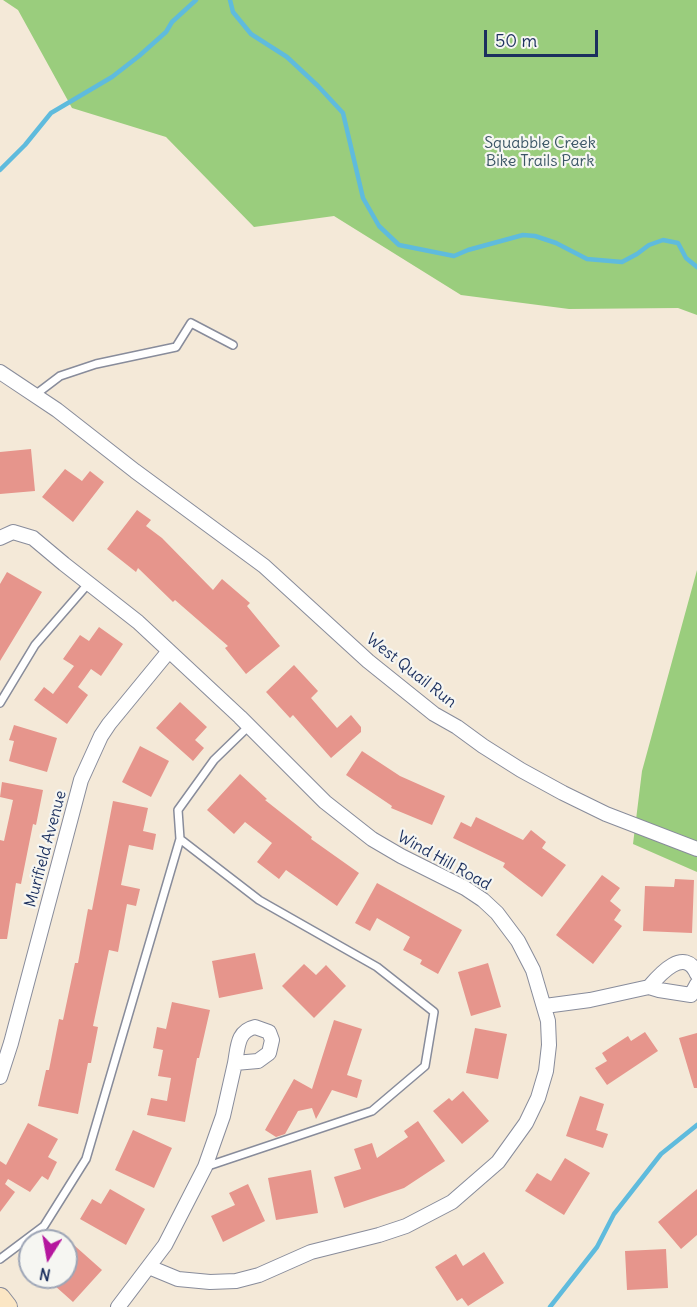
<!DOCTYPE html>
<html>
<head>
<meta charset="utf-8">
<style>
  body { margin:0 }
  #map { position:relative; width:697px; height:1307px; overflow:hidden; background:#f4e9d8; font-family:Delius,sans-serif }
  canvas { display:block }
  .north { position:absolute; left:18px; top:1229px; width:60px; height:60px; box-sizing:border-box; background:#f6f6f2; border:2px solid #9ea6b7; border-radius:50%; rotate:191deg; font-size:16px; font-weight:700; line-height:24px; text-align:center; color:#1b2f5e }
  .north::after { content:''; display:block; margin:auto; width:21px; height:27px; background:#b5179e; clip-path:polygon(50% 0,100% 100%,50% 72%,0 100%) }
  .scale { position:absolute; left:484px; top:30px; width:114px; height:27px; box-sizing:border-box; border:3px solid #1b2f5e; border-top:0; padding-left:8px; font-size:18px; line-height:21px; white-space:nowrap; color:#1b2f5e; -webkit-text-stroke:4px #f6f6f2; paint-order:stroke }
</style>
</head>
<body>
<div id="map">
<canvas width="697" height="1307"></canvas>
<div class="north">N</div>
<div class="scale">50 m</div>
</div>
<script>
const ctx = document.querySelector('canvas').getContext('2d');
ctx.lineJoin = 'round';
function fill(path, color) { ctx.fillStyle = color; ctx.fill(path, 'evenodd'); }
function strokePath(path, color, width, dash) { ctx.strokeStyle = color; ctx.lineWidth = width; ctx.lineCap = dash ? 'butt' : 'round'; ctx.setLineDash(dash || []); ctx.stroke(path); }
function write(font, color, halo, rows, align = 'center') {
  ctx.font = font + ' Delius,sans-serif'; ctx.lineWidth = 4.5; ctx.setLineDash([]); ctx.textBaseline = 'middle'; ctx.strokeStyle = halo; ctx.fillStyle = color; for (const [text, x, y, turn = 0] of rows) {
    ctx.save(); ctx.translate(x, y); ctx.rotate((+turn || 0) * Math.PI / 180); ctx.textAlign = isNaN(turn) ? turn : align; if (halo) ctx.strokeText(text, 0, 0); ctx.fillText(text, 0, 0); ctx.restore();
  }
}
fill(new Path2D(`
  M 3,0 L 697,0 L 697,315 L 678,308 L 569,309 L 461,295 L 334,216 L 254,227 L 166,137 L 72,108 L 18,10 Z
  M 697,570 L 697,872 L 633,844 L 642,771 Z`), '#9acd7d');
strokePath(new Path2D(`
  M 230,0 L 233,12 L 251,34 L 287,57 L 318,86 L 343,113 L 363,198 L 379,226 L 399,245 L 454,256 L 468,250 L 523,235 L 535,236 L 556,243 L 587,259 L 622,262 L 637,254 L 649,245 L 663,240 L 678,243 L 686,258 L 697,267
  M 0,170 L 25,145 L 51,113 L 112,77 L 139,56 L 166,32 L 172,22 L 196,0
  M 550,1307 L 597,1247 L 614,1214 L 661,1154 L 697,1125`), '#5fbbdd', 4.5);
fill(new Path2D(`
  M 31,449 L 35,491 L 0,494 L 0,452 Z
  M 65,469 L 82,481 L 90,471 L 104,482 L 73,522 L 42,497 Z
  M 137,510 L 151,520 L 146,526 L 162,538 L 213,590 L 222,579 L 250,603 L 247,606 L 280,646 L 246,674 L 225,648 L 228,646 L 175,600 L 173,602 L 138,568 L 136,572 L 107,549 Z
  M 7,572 L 42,592 L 0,661 L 0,584 Z
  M 99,627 L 123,644 L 101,676 L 91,669 L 78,687 L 88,695 L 67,724 L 34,700 L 44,687 L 53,694 L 74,666 L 63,659 L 80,635 L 89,641 Z
  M 294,665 L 318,691 L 311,698 L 337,728 L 351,715 L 361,727 L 361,732 L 331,758 L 293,715 L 290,718 L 266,692 Z
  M 180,702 L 207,727 L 195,740 L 204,748 L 193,761 L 156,728 Z
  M 14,725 L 57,738 L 47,772 L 9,761 L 14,741 L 9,740 Z
  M 140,746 L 169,761 L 151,797 L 122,782 Z
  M 362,751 L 400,776 L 445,796 L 432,825 L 391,808 L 392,806 L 346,775 Z
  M 240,774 L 267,799 L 265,800 L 312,837 L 311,839 L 359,873 L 337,906 L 286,870 L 279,879 L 257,862 L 272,843 L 245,822 L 234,834 L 207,810 Z
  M 2,782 L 43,790 L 36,825 L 33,824 L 21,884 L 16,883 L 7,939 L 0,939 L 0,840 L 4,841 L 13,800 L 0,797 Z
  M 113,801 L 148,808 L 143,831 L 156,834 L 153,850 L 129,845 L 121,885 L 140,889 L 136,906 L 127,904 L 118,952 L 109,950 L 93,1026 L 98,1027 L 91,1063 L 88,1063 L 78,1114 L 38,1106 L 46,1070 L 49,1070 L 59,1019 L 63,1020 L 75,963 L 78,963 L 88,909 L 92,910 Z
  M 476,817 L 523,840 L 531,830 L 546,842 L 542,848 L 566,865 L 542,897 L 503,867 L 505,863 L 453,838 L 461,822 L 471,827 Z
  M 602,875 L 620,888 L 610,901 L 621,910 L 614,920 L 622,926 L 593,964 L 556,935 Z
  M 675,879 L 694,880 L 692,933 L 643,931 L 645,886 L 674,887 Z
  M 377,883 L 462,930 L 438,974 L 420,964 L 422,960 L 403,950 L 410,937 L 377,918 L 370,931 L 355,923 Z
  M 255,953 L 263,989 L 219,998 L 212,961 Z
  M 488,963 L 501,1007 L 471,1016 L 458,972 Z
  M 304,964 L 316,975 L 326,965 L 346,986 L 314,1018 L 282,986 Z
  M 172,1002 L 210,1010 L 199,1058 L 197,1058 L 185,1122 L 147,1115 L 151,1098 L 167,1101 L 171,1078 L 158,1076 L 163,1050 L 153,1048 L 157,1027 L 166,1029 Z
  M 334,1020 L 362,1029 L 347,1075 L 362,1080 L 357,1098 L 332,1090 L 316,1119 L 312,1108 L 298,1111 L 285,1134 L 276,1137 L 265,1130 L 294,1079 L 312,1089 Z
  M 475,1028 L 507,1034 L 498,1079 L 466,1073 Z
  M 645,1032 L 658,1051 L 607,1085 L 595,1068 L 607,1061 L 602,1053 L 628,1036 L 631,1041 Z
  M 697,1033 L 697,1088 L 694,1088 L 679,1038 Z
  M 463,1091 L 489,1121 L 462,1144 L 433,1111 L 449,1098 L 452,1101 Z
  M 580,1096 L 604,1104 L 596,1130 L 608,1134 L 603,1148 L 566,1136 Z
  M 418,1121 L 445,1161 L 404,1188 L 344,1208 L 334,1177 L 361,1169 L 354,1149 L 372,1143 L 377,1158 L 408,1137 L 404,1131 Z
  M 28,1123 L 58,1139 L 48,1157 L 57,1162 L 48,1180 L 42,1176 L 30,1192 L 8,1179 L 5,1184 L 15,1192 L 0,1212 L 0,1161 L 6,1165 Z
  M 133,1130 L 172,1148 L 154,1188 L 115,1170 Z
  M 565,1158 L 590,1173 L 564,1215 L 525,1191 L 537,1173 L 551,1181 Z
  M 311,1170 L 318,1213 L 276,1220 L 268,1178 Z
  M 248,1184 L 265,1221 L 223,1242 L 211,1216 L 235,1205 L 229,1193 Z
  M 110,1189 L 145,1209 L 126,1245 L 80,1219 L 92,1199 L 101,1204 Z
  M 697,1189 L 697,1235 L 681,1249 L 658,1222 Z
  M 66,1238 L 102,1270 L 73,1302 L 45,1277 L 66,1277 Z
  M 666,1249 L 668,1288 L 627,1290 L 625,1251 Z
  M 484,1252 L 504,1283 L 468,1306 L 462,1298 L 457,1301 L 435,1267 L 456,1254 L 463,1266 Z`), '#e6958c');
const lane = new Path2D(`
  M 35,395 L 60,376 L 96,364 L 176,347 L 191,323 L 233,345
  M 0,703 L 35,645 L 88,584
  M 205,1167 L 372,1111 L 425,1066 L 434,1012 L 377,967 L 259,900 L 180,839 L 178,810 L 214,760 L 249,726
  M 0,1259 L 44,1226 L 86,1159 L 180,839`);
const street = new Path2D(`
  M 0,372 L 57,410 L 135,471 L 264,566 L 368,661 L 434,714 L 457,727 L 483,746 L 521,770 L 563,793 L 606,814 L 697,849
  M 0,538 L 13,532 L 33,538 L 64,564 L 138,622 L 240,717 L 325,802 L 372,839 L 401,856 L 465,888 L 483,900 L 497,913 L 518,941 L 533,970 L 548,1021 L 549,1045 L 546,1071 L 538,1098 L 526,1123 L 498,1162 L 452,1202 L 406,1226 L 379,1235 L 311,1252 L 259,1275 L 236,1281 L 210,1282 L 178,1279 L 149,1267
  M 697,974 C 685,946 660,974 649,987 L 659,990 L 691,995 L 697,984
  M 545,1006 L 590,1000 L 649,987
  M 255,1027 L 269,1032 L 272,1040 L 269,1053 L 258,1061 L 235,1063 C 238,1047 237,1031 255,1027 Z
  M 0,1077 L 11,1043 L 81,780 L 101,736 L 109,724 L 169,651
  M 118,1307 L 165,1245 L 205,1167 L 223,1116 L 235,1063`);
const secondary = new Path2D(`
  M 0,1298 L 7,1307`);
strokePath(lane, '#888c9b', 10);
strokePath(street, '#888c9b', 16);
strokePath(secondary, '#888c9b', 22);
strokePath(lane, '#fff', 7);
strokePath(street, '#fff', 14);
strokePath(secondary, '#fbe6c4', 20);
write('16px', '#3b5666', '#f6f6f2', [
  ["Squabble Creek",540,143],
  ["Bike Trails Park",540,161]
]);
write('16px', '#1b2f5e', '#f6f6f2', [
  ["West Quail Run",411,671,38],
  ["Murifield Avenue",46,849,-75],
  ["Wind Hill Road",444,861,29]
]);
</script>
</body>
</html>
